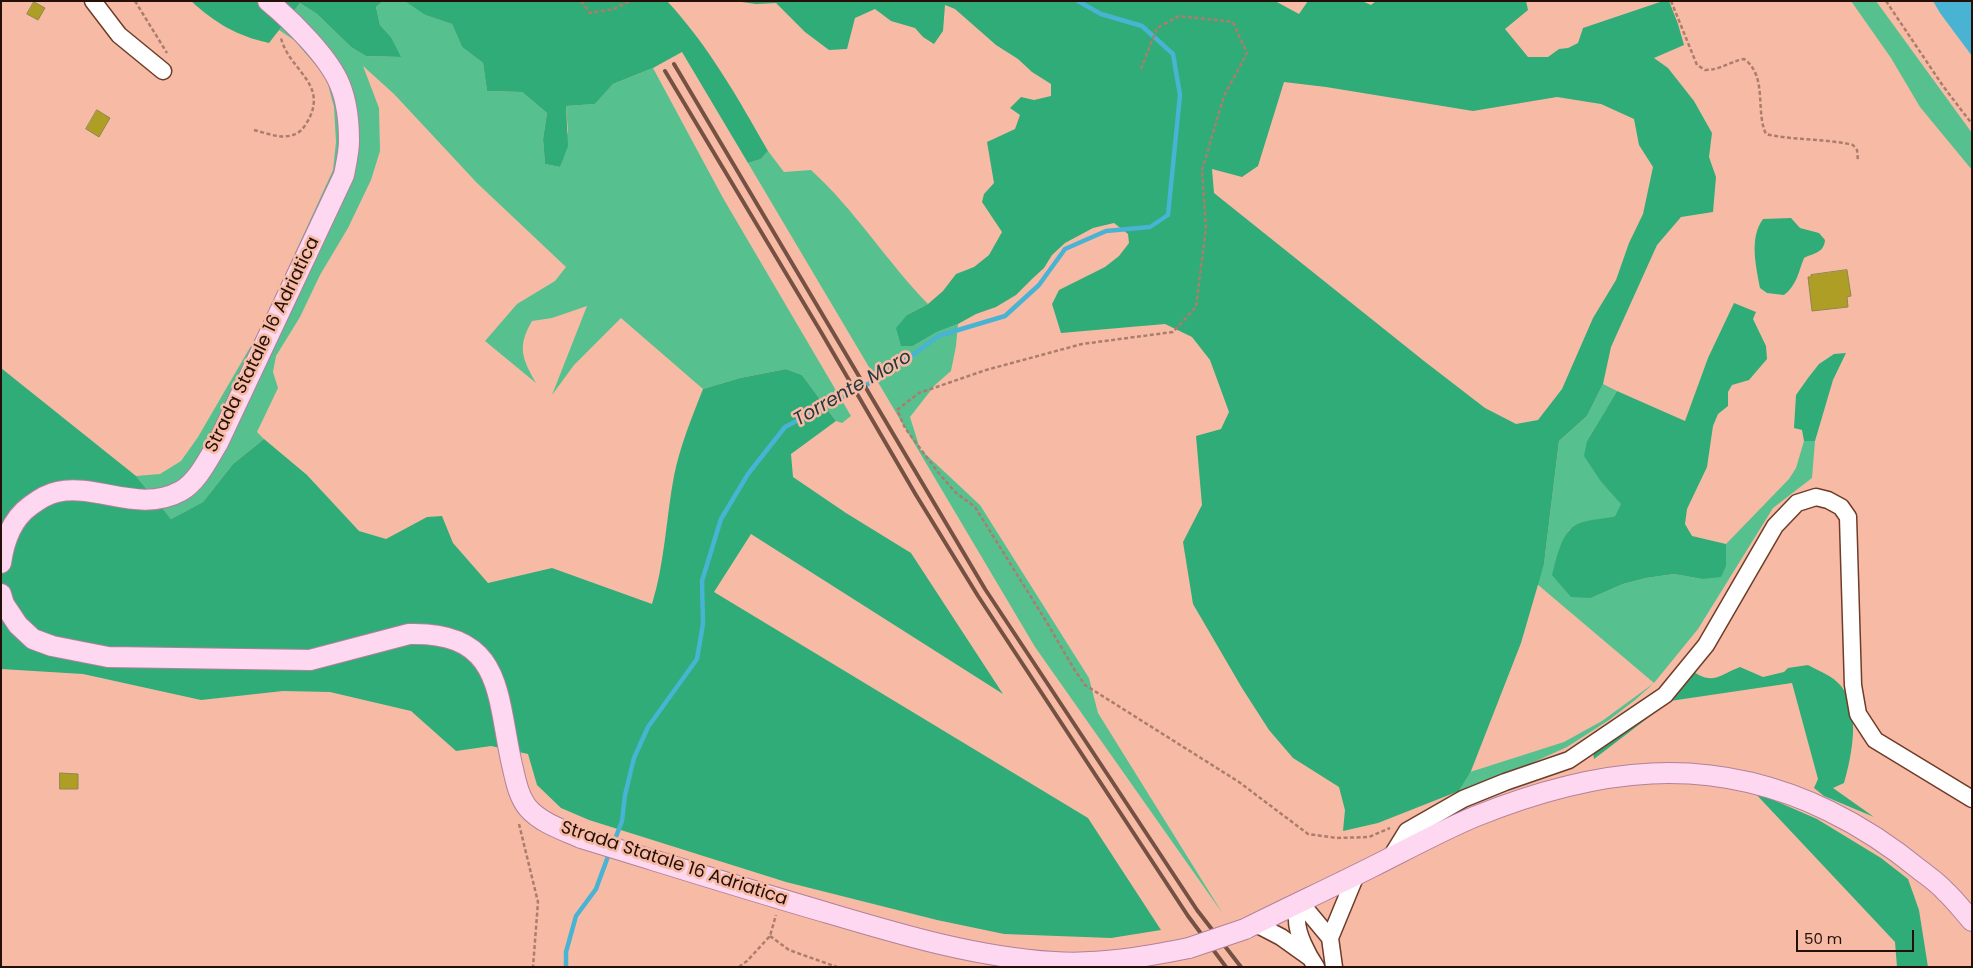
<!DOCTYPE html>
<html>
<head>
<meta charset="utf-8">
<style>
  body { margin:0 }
  #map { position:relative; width:1973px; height:968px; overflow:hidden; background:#f7bba5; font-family:Poppins,sans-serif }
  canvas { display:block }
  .frame { position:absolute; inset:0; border:2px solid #251009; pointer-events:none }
  .scale { position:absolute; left:1796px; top:930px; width:118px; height:22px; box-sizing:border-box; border:2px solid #251009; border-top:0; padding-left:6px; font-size:15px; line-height:18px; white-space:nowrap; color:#251009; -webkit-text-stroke:4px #f7bba5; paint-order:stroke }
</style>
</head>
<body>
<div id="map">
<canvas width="1973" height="968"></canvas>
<div class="frame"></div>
<div class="scale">50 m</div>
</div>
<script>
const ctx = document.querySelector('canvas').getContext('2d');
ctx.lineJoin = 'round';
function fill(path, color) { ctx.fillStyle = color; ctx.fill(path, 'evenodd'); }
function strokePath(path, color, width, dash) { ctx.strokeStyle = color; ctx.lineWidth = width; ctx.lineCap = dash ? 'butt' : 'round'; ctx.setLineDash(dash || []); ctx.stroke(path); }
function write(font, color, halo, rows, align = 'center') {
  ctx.font = font + ' Poppins,sans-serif'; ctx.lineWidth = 5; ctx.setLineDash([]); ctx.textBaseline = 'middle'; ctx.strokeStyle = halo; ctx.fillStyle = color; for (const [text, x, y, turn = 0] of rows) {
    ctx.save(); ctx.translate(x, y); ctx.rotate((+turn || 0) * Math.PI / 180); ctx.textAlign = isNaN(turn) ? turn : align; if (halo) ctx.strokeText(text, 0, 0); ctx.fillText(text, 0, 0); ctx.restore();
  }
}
fill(new Path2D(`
  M 383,1 L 408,2 L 425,15 L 452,24 L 462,47 L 483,63 L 487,91 L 522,92 L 547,113 L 543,139 L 545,164 L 560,167 L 568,131 L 566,106 L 595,104 L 613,84 L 653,68 L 723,198 L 851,416 L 842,423 L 836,421 L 802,375 L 786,369 L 740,378 L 703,389 L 621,318 L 574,365 L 552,395 L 587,306 L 552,318 L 532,321 C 517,347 522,358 536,383 L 485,341 L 517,304 L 555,281 L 566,267 L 477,183 L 394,94 L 363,66 L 379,108 L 380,151 L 371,180 L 348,228 L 320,275 L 300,317 L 276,356 L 273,372 L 278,388 L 257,432 L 264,439 L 233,464 L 203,502 L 171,519 L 136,476 L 160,474 L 181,461 L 198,437 L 259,332 L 333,170 L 336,142 L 334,107 L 326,77 L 294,40 L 279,30 L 300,3 L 317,14 L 351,47 L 366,56 L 400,57 L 391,37 L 380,25 L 376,7 Z
  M 1851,1 L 1876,1 L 1972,133 L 1972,170 L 1920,107 L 1891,58 Z
  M 768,151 L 784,172 L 811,170 C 855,210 887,262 928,304 L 907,315 L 913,346 L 937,332 L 958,324 L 956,346 L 951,371 L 935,385 L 910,417 L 920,449 L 980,505 L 1089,678 L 1098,713 L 1223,914 L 1035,647 L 748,163 L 761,159 Z
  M 1603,384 L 1617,391 L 1587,441 L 1602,483 L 1622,504 L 1615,516 L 1579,524 L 1569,530 L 1559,550 L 1591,598 L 1623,584 L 1646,578 L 1674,574 L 1702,579 L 1726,566 L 1726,544 L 1789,479 L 1796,468 L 1804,441 L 1815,441 L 1812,478 L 1773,508 L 1698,629 L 1654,683 L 1635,700 L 1609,720 L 1567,747 L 1523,767 L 1459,791 L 1470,772 L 1564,742 L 1602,721 L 1654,683 L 1537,584 L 1544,564 L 1559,441 L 1587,416 Z`), '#56c18f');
fill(new Path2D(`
  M 191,1 L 383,1 L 376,7 L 380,25 L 391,37 L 401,57 L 366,56 L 351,47 L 317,14 L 300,3 L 269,43 C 237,36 215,23 191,1 Z
  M 405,1 L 667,1 C 708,45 738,98 768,151 L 761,159 L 748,163 L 682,52 L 653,68 L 613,84 L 595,104 L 566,106 L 568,146 L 560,167 L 545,164 L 543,139 L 547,113 L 522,92 L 487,91 L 483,63 L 462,47 L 452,24 L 425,15 Z
  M 734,1 L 1275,1 L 1299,14 L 1308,1 L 1362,1 L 1371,5 L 1376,1 L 1526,1 L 1528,10 L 1505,29 L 1528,57 L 1548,57 L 1559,49 L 1568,48 L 1578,43 L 1583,28 L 1663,1 L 1669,1 L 1678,24 L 1684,45 L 1654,58 L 1668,68 L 1694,101 L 1712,133 L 1709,157 L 1716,177 L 1713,212 L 1681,217 L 1657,245 L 1611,347 L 1603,384 L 1587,416 L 1559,441 L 1544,564 L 1521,643 L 1471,771 L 1459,791 L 1378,823 L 1343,831 L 1345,810 L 1339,787 L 1293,758 L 1269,730 L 1242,688 L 1193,604 L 1183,542 L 1202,505 L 1196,436 L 1221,429 L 1229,412 L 1210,360 L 1192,337 L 1165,324 L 1061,333 L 1052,304 L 1059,290 L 1105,267 L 1119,256 L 1129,243 L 1128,234 L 1114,223 L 1093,228 L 1065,243 L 1052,255 L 1044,268 L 1032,279 L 1016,295 L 996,307 L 976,314 L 958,324 L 937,332 L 913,346 L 901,346 L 896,328 L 907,315 L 928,304 L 943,291 L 956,274 L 974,267 L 989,255 L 1002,232 L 982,202 L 984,194 L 994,183 L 987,142 L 1015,129 L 1020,115 L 1010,108 L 1021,97 L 1034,100 L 1051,96 L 1051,84 L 1032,72 L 1018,59 L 996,45 L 955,9 L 945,5 L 943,31 L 934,44 L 923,37 L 915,28 L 891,21 L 875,9 L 855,18 L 847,49 L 829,50 L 805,32 L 776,3 L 756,4 ZM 1284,82 L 1326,87 L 1473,111 L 1557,97 L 1601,104 L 1634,119 L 1639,145 L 1653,167 L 1643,214 L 1629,243 L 1616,280 L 1593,318 L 1562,389 L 1538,420 L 1516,424 L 1485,408 L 1424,361 L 1214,193 L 1212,169 L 1242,177 L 1258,166 Z
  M 1791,218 L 1800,228 L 1819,233 L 1825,240 C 1824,253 1814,253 1804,258 C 1798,273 1797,285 1784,295 L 1767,293 L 1760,288 C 1756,266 1749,238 1763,219 Z
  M 1734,303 L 1756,312 L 1753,319 L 1766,346 L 1767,359 L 1749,380 L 1732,385 L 1728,392 L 1728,406 L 1718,414 L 1713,426 L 1707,467 L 1687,509 L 1685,524 L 1692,536 L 1726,544 L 1726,566 L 1721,577 L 1702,579 L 1674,574 L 1646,578 L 1623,584 L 1591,598 L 1571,597 L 1552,575 C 1557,557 1561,530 1580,523 C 1591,519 1604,519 1615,516 L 1621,504 L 1602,483 L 1584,456 L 1587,441 L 1617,391 L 1685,421 L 1708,358 Z
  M 1846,353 L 1833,380 L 1815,441 L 1804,441 L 1802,430 L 1794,428 L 1796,395 L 1808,378 L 1819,364 L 1834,354 Z
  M 1,368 L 136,476 L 171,519 L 203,502 L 233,464 L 264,439 L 307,475 L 359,531 L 386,539 L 427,517 L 442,516 L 453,543 L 488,583 L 552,568 L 652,604 C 665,562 666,518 674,476 C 680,446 692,417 703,389 L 740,378 L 786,369 L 802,375 L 836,421 L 791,454 L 793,477 L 846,513 L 911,553 L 1003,694 L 751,534 L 714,592 L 1088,818 L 1161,930 L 1111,938 L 1004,934 L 937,920 L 786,882 L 589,820 L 561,808 L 537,785 L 528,754 L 491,746 L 456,751 L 411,711 L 330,692 L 283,691 L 201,700 L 83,674 L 1,669 Z
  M 1808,665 C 1819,671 1833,676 1841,686 C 1861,710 1852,756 1844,783 L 1833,788 L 1874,817 L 1824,796 L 1814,788 L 1818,779 L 1792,683 L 1670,701 L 1594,759 L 1593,752 L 1691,670 C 1713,686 1719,675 1740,667 L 1763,677 L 1784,672 L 1788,668 Z
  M 1753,791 L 1817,819 L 1881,858 L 1908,879 L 1919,910 L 1928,967 L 1897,967 L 1895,942 Z`), '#2fac78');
fill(new Path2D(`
  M 1933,1 L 1972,1 L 1972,56 L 1940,13 Z`), '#48b3d2');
strokePath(new Path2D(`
  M 614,842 L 622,821 L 625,795 L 634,758 L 648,727 L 697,659 L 703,624 L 702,581 L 721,519 L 748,474 L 785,427 L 889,373 L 938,336 L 1005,316 L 1039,285 L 1065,249 L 1106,231 L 1150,227 L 1168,215 L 1180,95 L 1173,54 L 1142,26 L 1101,14 L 1078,1
  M 566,967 L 566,952 L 576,916 L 596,889 L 610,851`), '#48b3d2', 4.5);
const building = new Path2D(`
  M 34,2 L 45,8 L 38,20 L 27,14 Z
  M 97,110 L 110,118 L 99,137 L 86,129 Z
  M 1847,270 L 1851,296 L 1847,297 L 1848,307 L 1812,311 L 1808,277 L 1811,277 L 1811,275 Z
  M 60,773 L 78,774 L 78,789 L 60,789 Z`);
fill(building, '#af9e26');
strokePath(building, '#8e864f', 1);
const minor = new Path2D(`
  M 93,1 L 119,35 L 163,71
  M 1391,857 L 1407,831 L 1463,799 L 1505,782 L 1569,760 L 1665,695 L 1706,645 L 1775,526 L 1797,503 L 1816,497 L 1828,500 L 1841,507 L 1848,517 L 1853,685 L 1858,714 L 1875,740 L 1972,799
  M 1300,902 L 1330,938 L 1334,967
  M 1300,902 C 1299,907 1297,913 1297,918 C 1296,933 1308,955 1316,967
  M 1256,924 L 1281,937 L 1309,957
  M 1330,938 L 1356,875`);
const major = new Path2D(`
  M 1,563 C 4,542 12,519 30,506 C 38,500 47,494 57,492 C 97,483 139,514 181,491 C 198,481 208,459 218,443 L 344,175 C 346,164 349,152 349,141 C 349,123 347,102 340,85 C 329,57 291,20 268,1
  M 1,594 L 4,604 L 18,625 L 33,639 L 52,646 L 108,657 L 310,660 L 409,634 C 506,631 496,699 513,769 C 516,782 519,797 528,808 C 541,823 563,830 581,838 C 663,863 745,889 828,913 C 902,935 976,957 1054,962 C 1099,965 1144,957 1189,948
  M 1245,929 C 1287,908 1330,888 1372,867 C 1406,850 1439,832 1474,817 C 1595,768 1708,752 1829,811 C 1862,827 1892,847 1920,870 C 1929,877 1938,883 1945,891 C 1955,900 1963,911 1972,921`);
strokePath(minor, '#6e3c29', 19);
strokePath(major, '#b28099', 22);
strokePath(new Path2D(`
  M 135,1 L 167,53
  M 581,1 L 590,13 L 614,9 L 630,1
  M 1671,1 L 1697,65 L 1705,70 C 1721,70 1728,62 1744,59 C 1768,76 1755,111 1766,134 C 1795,141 1824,138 1853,145 L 1857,150 L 1858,161
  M 1886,1 L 1943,86 L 1972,124
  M 1141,69 L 1157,28 L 1179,16 L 1233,22 L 1247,53 L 1224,96 L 1202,170 L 1206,228 L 1196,307 L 1173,332 L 1082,344 L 986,370 L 919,393 L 897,410 L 905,428 L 937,471 L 955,492 L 975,507 L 1046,621 L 1074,669 L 1085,685 L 1239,782 L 1308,834 L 1337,838 L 1369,837 L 1390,828
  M 254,130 C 272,135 294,144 306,124 C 331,84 289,71 281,38
  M 519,824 L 538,902 L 533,967
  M 770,936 L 789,950 L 837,967
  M 739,967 L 747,961 L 770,936 L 776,915`), '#ab7d6c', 2.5, [4, 2.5]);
strokePath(minor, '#fff', 16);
strokePath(major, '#fed7f0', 20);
strokePath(new Path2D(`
  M 674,64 L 985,589 L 1197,910 L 1241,967
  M 665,71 L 821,332 L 916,495 L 978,596 L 1188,916 L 1226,967`), '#755144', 4);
const majorBridge = new Path2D(`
  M 1189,948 L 1245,929`);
strokePath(majorBridge, '#b28099', 22, []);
strokePath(majorBridge, '#fed7f0', 20);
write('18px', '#251009', '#f7bba5', [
  ["Strada Statale 16 Adriatica",263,345,-64],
  ["Strada Statale 16 Adriatica",674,864,18]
]);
write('italic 19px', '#223941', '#f7bba5', [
  ["Torrente Moro",853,389,-30]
]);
</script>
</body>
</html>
